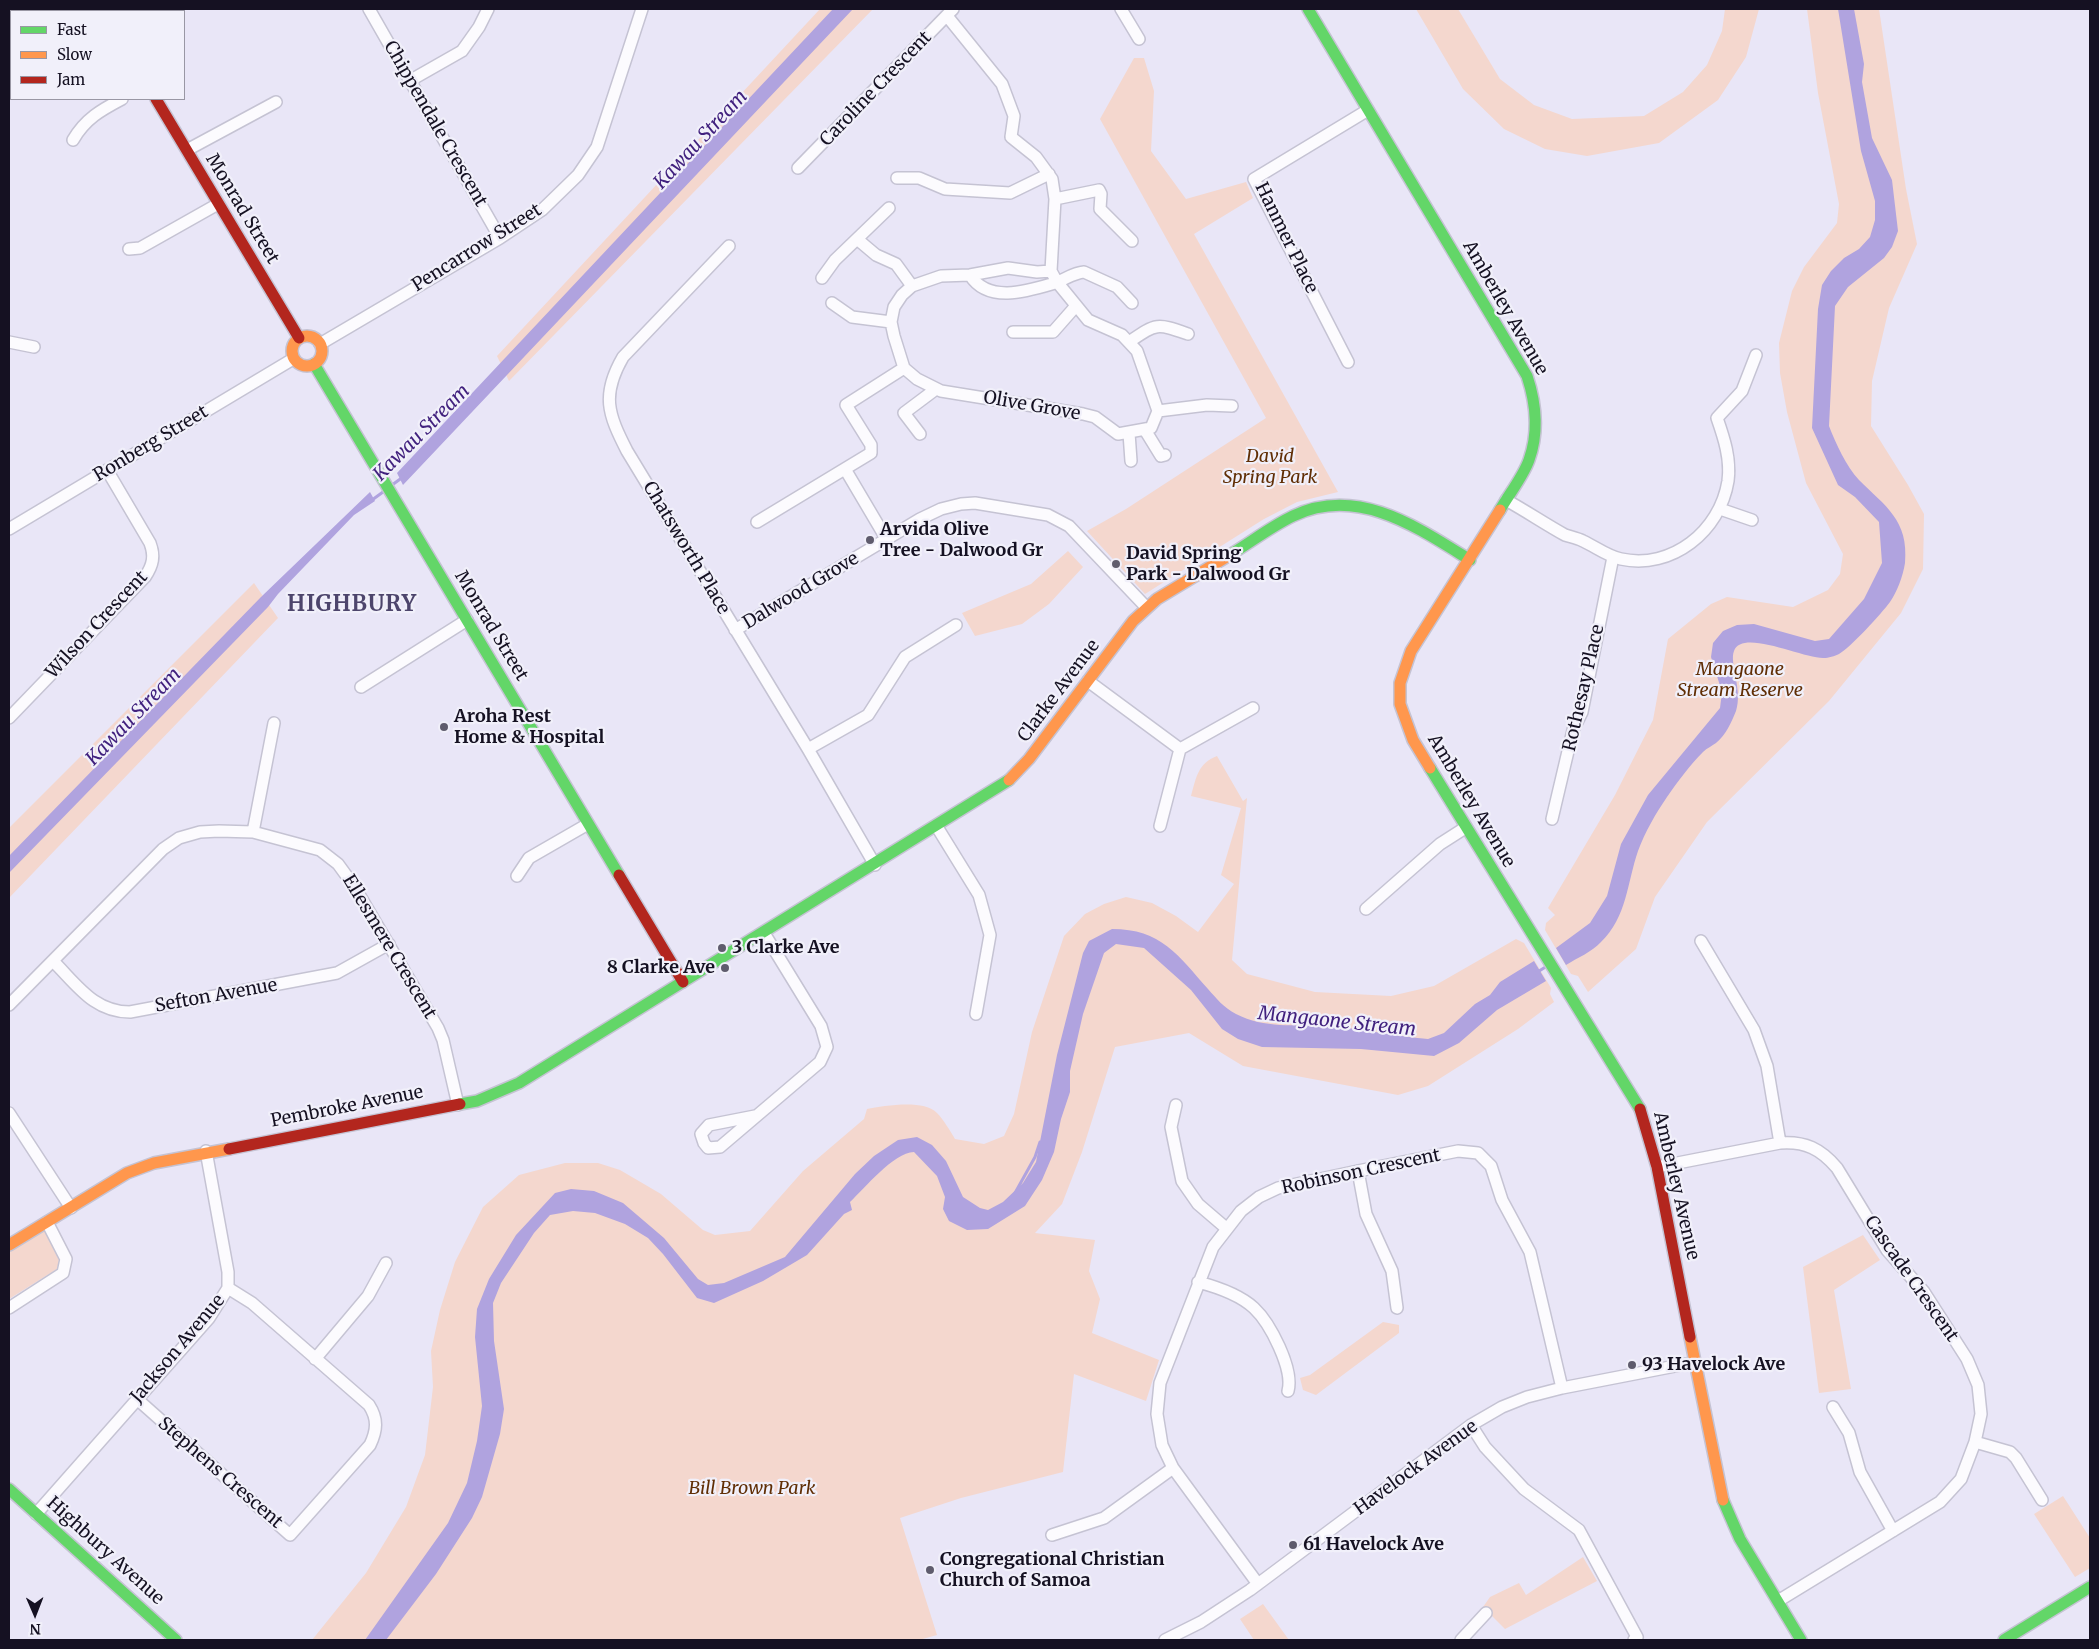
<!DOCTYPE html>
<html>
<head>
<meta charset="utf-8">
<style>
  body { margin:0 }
  #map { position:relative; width:2099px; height:1649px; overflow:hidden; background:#e9e6f7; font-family:Merriweather,serif }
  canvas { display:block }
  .frame { position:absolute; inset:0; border:10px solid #151122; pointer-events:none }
  .legend { position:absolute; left:10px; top:10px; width:175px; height:90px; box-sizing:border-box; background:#f1f0fa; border:1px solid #9997a4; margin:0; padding:6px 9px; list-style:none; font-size:15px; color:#151122 }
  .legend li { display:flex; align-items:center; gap:10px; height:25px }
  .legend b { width:25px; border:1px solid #9997a4 }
  .north { position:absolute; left:10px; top:1589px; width:50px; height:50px; -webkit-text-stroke:4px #f1f0fa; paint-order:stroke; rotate:179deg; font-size:14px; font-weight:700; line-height:20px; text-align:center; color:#151122 }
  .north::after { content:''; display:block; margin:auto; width:18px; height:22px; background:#151122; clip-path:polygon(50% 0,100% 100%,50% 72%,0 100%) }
</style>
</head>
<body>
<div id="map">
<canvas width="2099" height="1649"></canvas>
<div class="frame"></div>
<ul class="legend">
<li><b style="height:6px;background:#63d668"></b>Fast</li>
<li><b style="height:6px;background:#ff974d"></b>Slow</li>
<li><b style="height:6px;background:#b3261e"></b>Jam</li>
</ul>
<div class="north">N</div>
</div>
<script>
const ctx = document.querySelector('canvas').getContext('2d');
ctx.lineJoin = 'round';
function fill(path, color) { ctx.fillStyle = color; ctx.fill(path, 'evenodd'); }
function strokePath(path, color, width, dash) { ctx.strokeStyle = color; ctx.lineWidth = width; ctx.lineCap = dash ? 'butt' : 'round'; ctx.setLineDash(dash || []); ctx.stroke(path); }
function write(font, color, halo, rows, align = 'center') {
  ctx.font = font + ' Merriweather,serif'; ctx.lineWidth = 4.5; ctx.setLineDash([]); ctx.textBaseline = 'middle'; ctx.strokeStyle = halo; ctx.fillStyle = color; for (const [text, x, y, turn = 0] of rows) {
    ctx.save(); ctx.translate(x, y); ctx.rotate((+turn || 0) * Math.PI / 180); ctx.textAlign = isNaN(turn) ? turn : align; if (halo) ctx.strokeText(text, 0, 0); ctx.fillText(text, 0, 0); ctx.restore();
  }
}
fill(new Path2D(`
  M 820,9 L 873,9 L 509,381 L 497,356 Z
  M 1416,9 L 1458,9 L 1500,79 L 1534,105 L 1572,119 L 1644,116 L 1683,92 L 1707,65 L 1722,31 L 1725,9 L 1759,9 L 1746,57 L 1718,100 L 1659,143 L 1587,156 L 1545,149 L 1504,129 L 1463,89 Z
  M 1807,9 L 1879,9 L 1906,189 L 1917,244 L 1889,308 L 1872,381 L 1871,426 L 1908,485 L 1924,514 L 1923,569 L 1901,613 L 1829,701 L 1707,822 L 1655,897 L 1636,949 L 1588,992 L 1578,976 L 1571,974 L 1545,930 L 1546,923 L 1555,915 L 1548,908 L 1615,795 L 1653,720 L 1668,639 L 1711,604 L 1727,597 L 1793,607 L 1828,590 L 1840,574 L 1843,554 L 1806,483 L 1787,412 L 1780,373 L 1779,343 L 1792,291 L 1804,267 L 1837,223 L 1839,204 L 1818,93 Z
  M 1134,58 L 1144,58 L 1154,91 L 1151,151 L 1186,199 L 1246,182 L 1253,198 L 1194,234 L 1338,492 L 1297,502 L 1264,519 L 1145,594 L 1087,531 L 1126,509 L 1266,418 L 1100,119 Z
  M 1068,551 L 1083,567 L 1049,604 L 1022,624 L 975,636 L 962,613 L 1031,584 Z
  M 254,583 L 278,618 L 9,898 L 9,828 Z
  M 1217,756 L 1243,801 L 1247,798 L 1232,960 L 1247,974 L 1315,992 L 1391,996 L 1434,986 L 1516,939 L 1524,943 L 1551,988 L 1550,994 L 1554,1002 L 1518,1029 L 1428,1086 L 1398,1095 L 1243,1066 L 1189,1033 L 1115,1047 L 1082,1152 L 1062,1204 L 1035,1233 L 1095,1240 L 1089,1271 L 1100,1299 L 1092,1333 L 1159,1360 L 1146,1401 L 1074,1374 L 1063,1472 L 961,1498 L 900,1518 L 937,1635 L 919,1640 L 312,1640 L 366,1573 L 406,1507 L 425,1455 L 433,1387 L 431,1351 L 440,1310 L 455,1262 L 483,1207 L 519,1175 L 565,1163 L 598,1163 L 620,1170 L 661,1194 L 703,1230 L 715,1235 L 750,1231 L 803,1171 L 864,1119 L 867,1109 C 884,1106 924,1099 937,1113 C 944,1120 950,1131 955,1139 L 984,1144 L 1004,1136 L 1014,1114 L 1032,1032 L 1064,936 L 1085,914 L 1104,904 L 1126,897 L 1152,903 L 1176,916 L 1198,932 L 1234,884 L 1221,875 L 1241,808 L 1191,796 C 1196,778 1198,763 1217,756 Z
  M 44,1230 L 59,1260 L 57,1269 L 9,1299 L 9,1251 Z
  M 1863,1235 L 1880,1260 L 1834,1290 L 1851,1389 L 1819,1393 L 1803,1267 Z
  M 1383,1322 L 1399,1325 L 1399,1333 L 1316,1395 L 1303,1390 L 1300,1378 L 1310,1375 Z
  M 2063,1496 L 2090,1538 L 2090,1568 L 2075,1577 L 2034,1514 Z
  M 1583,1557 L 1597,1581 L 1505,1629 L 1483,1607 L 1490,1597 L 1519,1583 L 1526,1595 Z
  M 1263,1604 L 1289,1640 L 1254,1640 L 1240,1619 Z`), '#f4d7ce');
fill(new Path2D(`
  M 833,9 L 853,9 L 403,485 L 397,473 Z
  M 1838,9 L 1854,9 L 1864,64 L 1862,82 L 1872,138 L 1892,180 L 1898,231 L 1892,247 L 1884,258 L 1848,287 L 1835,306 L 1829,426 C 1836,444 1846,466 1859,480 C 1885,506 1909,520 1905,563 C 1903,576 1897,592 1890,602 C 1882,613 1850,648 1839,654 C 1835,656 1828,658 1824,658 C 1804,659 1742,628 1734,651 C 1729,663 1743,690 1736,711 C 1731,723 1726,735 1716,743 C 1712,746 1707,748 1703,752 C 1690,765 1678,781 1667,797 C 1656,813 1645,832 1638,851 C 1627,883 1627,917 1601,942 C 1592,952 1577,958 1566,965 L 1556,948 L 1590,923 L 1607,896 L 1621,844 L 1648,795 L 1720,708 L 1722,692 L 1711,657 L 1713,643 L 1723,631 L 1737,625 L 1754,624 L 1815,641 L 1829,639 L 1864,599 L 1882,563 L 1879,522 L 1855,497 L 1838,485 L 1812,428 L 1818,309 L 1822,285 L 1831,271 L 1844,258 L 1859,249 L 1870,237 L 1875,220 L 1875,201 L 1861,151 Z
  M 370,492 L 375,501 L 354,515 L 278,594 L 268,607 L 9,873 L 9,856 L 261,597 Z
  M 1112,929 C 1161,929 1178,955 1208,989 C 1216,998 1224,1008 1236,1014 C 1265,1029 1294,1024 1326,1026 C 1360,1028 1394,1036 1428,1039 L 1444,1033 L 1475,1004 L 1490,995 L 1500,982 L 1534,961 L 1546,981 L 1497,1010 L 1459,1043 L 1434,1056 L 1361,1049 L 1262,1047 L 1238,1039 L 1222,1029 L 1191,990 L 1144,948 L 1116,944 L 1104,953 L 1083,1014 L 1070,1071 L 1070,1092 L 1061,1119 L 1054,1152 L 1042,1180 L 1025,1206 L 988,1229 L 967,1230 L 949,1221 L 943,1209 L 945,1197 L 937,1176 L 914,1152 C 893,1153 865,1188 850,1202 L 852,1210 L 844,1214 L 807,1255 L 763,1281 L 714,1303 L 697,1298 L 663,1254 L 648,1238 L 625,1224 L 595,1213 L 573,1211 L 550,1215 L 534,1233 L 501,1283 L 493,1303 L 494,1341 L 504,1409 L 500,1434 L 482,1497 L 472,1518 L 436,1574 L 386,1640 L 365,1640 L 448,1523 L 467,1483 L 477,1441 L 482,1406 L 475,1337 L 477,1309 L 489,1279 L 516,1235 L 555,1193 L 571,1189 L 594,1191 L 623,1203 L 664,1238 L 698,1279 L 708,1285 L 724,1283 L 785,1257 L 855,1174 L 874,1156 L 898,1140 L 917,1137 L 932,1145 L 946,1161 L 963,1197 L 980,1208 L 988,1210 L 1003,1202 L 1023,1183 L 1036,1162 L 1057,1055 L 1083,953 L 1089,941 Z`), '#b0a3df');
strokePath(new Path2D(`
  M 392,485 L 403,477
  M 372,500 L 383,492
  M 1536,973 L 1547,966
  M 1015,1193 L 1035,1157 L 1040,1142`), '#b0a3df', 3);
const street = new Path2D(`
  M 369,9 L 500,238
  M 1121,9 L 1139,39
  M 947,16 L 1002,84 L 1014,116 L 1011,137 L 1036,157 L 1052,179 L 1055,199 L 1051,271 L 1057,282 L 1088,320 L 1122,335 L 1137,351 L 1158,411 L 1151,428 L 1118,434 L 1095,417 L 1083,414 L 941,391 L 917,379 L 904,368 L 894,336 L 891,322 L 894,307 L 902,295 L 912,286 L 941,276 L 970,275 L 1008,268 L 1037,272 L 1051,271
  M 411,80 L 462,51 L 479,27 L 488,9
  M 73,140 C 85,119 101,110 122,99
  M 187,150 L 276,102
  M 798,168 L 953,9
  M 897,178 L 919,178 L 945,189 L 1010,193 L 1049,174
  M 1055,199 L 1099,190 L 1101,194 L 1100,209 L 1132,241
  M 857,239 L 876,255 L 896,264 L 912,286
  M 729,246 L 623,357 C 601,395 608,414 627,451 L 808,749 L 875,865
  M 129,249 L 140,248 L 218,204
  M 970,275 C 988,304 1028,291 1055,283 C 1066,279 1073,273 1084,272 L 1117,287 L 1132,303
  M 822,278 L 835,260 L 889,208
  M 832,303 L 852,317 L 891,322
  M 1013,332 L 1053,332 L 1075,307
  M 9,342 L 34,347
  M 1129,342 C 1157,323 1156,323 1188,334
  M 320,344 L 500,238 L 542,210 L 578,175 L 597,147 L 642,9
  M 1348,362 L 1254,179 L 1368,110
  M 1158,411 L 1207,405 L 1232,406
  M 1145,430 L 1161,456 L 1165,455
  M 1129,433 L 1131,461
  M 920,434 L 904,413 L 936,389
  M 845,469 L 887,540
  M 1506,500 C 1526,511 1545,524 1565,535 C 1571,537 1577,538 1583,541 C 1596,547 1607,556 1621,559 C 1672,570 1720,531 1728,481 C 1731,459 1724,438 1717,418 L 1742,391 L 1756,355
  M 1720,509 L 1752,520
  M 757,522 L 871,453 L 871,445 L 846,405 L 904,368
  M 9,529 L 293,359
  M 735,630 L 920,519 L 941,509 L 961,504 L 975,503 L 1048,515 L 1069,526 L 1146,607
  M 1088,681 L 1180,749
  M 361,687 L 467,620
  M 9,718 L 145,577 C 153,565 155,556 150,543 L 107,470
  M 808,749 L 868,715 L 905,657 L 956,625
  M 1552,819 L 1573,730 L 1582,712 L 1613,557
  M 1160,826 L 1180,749 L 1253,708
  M 937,827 L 979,895 L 990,935 L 976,1014
  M 253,832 L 274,723
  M 517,876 L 529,858 L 588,824
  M 1366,909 L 1440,844 L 1465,828
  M 1701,941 L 1754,1030 L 1767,1066 L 1780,1143
  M 53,961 C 77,985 94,1012 130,1012 L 337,973 L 389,944
  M 9,1005 L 163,849 L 179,838 L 200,832 L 219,831 L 253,832 L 320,850 L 338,864 L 354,886 L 438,1028 L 443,1040 L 458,1105
  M 1176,1105 L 1171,1127 L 1182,1181 L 1198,1204 L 1226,1228
  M 9,1113 L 71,1208
  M 755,1116 L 709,1125 L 701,1134 L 704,1143 L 708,1148 L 720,1147 L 820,1062 L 827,1047 L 821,1026 L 764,933
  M 1657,1167 L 1780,1143 C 1805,1141 1821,1149 1837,1168 L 1887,1250 L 1924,1292 L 1967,1359 L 1978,1385 L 1981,1414 L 1975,1442 L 1961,1479 L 1940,1502 L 1778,1601
  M 1358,1171 L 1366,1214 L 1392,1271 L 1397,1308
  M 1198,1282 C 1217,1287 1239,1294 1254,1308 C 1270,1323 1294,1369 1288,1391
  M 9,1308 L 63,1273 L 66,1259 L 47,1222
  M 315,1359 L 368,1296 L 386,1263
  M 137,1399 L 290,1535 L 370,1445 C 377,1430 378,1419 369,1405 L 252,1303 L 228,1288
  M 1833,1407 L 1849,1433 L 1860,1472 L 1893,1531
  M 1471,1425 L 1485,1447 L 1524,1489 L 1579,1530 L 1637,1637 L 1634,1640
  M 1975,1442 L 2010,1452 L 2016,1458 L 2042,1500
  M 36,1514 L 209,1318 L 228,1288 L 228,1272 L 206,1151
  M 1052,1535 L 1104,1518 L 1173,1468
  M 1258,1584 L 1173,1468 L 1162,1445 L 1157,1414 L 1160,1383 L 1213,1247 L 1241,1211 L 1259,1197 L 1278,1188 L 1358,1171 L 1458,1151 L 1478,1153 L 1491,1166 L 1502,1200 L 1530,1252 L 1562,1388
  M 1165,1640 L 1201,1622 L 1250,1590 L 1471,1425 L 1502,1407 L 1527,1397 L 1562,1388 L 1696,1362
  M 1461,1640 L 1486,1613`);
const fast = new Path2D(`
  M 1308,9 L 1527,376 C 1536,403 1539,432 1529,460 C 1523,477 1509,494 1500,510
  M 314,364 L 619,875
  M 1228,556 C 1250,543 1270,527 1293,516 C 1357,485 1417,527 1470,560
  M 1430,768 L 1640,1109
  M 460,1104 L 477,1101 L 519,1083 L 1009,780
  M 9,1489 L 176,1640
  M 1723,1500 L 1740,1539 L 1801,1640
  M 2004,1640 L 2090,1587`);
const slow = new Path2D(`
  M292 351a15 15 0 1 1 30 0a15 15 0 1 1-30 0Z
  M 1430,768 L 1413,740 L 1400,704 L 1400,683 L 1411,651 L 1500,510
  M 1009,780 L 1029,759 L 1133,621 L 1157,599 L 1228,556
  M 9,1245 L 127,1173 L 154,1163 L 229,1149
  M 1690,1337 L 1723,1500`);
const jam = new Path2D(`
  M 102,9 L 104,11
  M 156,99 L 299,338
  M 619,875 L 683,982
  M 1640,1109 L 1657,1167 L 1690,1337
  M 229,1149 L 460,1104`);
strokePath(street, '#c5c3d3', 14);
strokePath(fast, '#c5c3d3', 14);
strokePath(slow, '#c5c3d3', 14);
strokePath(jam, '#c5c3d3', 14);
strokePath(street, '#fcfbfe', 11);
strokePath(fast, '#63d668', 11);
strokePath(slow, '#ff974d', 11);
strokePath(jam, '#b3261e', 11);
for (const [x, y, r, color] of [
  [870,540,5,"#5f5c6d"],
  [1116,564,5,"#5f5c6d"],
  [444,727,5,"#5f5c6d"],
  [722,948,5,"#5f5c6d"],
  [725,968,5,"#5f5c6d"],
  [1632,1365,5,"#5f5c6d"],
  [1293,1545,5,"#5f5c6d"],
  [930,1570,5,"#5f5c6d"]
]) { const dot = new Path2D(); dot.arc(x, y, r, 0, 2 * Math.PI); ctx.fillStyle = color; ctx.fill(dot); strokePath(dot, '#f1f0fa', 2); }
write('18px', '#151122', '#f1f0fa', [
  ["Caroline Crescent",876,89,-46],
  ["Chippendale Crescent",435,124,60],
  ["Monrad Street",242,209,59],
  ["Hanmer Place",1286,238,64],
  ["Pencarrow Street",477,248,-32],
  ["Amberley Avenue",1505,308,60],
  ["Olive Grove",1032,406,10],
  ["Ronberg Street",151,444,-31],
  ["Chatsworth Place",686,548,59],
  ["Dalwood Grove",801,591,-31],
  ["Wilson Crescent",97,625,-47],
  ["Monrad Street",491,626,59],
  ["Rothesay Place",1584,688,-77],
  ["Clarke Avenue",1059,691,-53],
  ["Amberley Avenue",1471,801,59],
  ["Ellesmere Crescent",389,947,59],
  ["Sefton Avenue",216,996,-10],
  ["Pembroke Avenue",347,1107,-11],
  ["Robinson Crescent",1361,1172,-12],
  ["Amberley Avenue",1676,1186,77],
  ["Cascade Crescent",1911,1279,55],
  ["Jackson Avenue",178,1349,-50],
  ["Havelock Avenue",1416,1468,-36],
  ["Stephens Crescent",220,1473,41],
  ["Highbury Avenue",105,1551,42]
]);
write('italic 18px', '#602e05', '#f1f0fa', [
  ["David",1270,457],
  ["Spring Park",1270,478],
  ["Mangaone",1740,670],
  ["Stream Reserve",1740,691],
  ["Bill Brown Park",752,1489]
]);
write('bold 18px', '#151122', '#f1f0fa', [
  ["Arvida Olive",880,530],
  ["Tree - Dalwood Gr",880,551],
  ["David Spring",1126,554],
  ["Park - Dalwood Gr",1126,575],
  ["Aroha Rest",454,717],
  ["Home & Hospital",454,738],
  ["3 Clarke Ave",732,948],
  ["8 Clarke Ave",715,968,"right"],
  ["93 Havelock Ave",1642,1365],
  ["61 Havelock Ave",1303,1545],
  ["Congregational Christian",940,1560],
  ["Church of Samoa",940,1581]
], 'left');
write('italic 19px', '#41217e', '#f1f0fa', [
  ["Kawau Stream",701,140,-47],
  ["Kawau Stream",422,433,-45],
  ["Kawau Stream",134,717,-46],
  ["Mangaone Stream",1337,1022,6]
]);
ctx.letterSpacing = '1px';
write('bold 22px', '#4d456c', '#f1f0fa', [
  ["HIGHBURY",352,605]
]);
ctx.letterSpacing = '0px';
</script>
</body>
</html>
